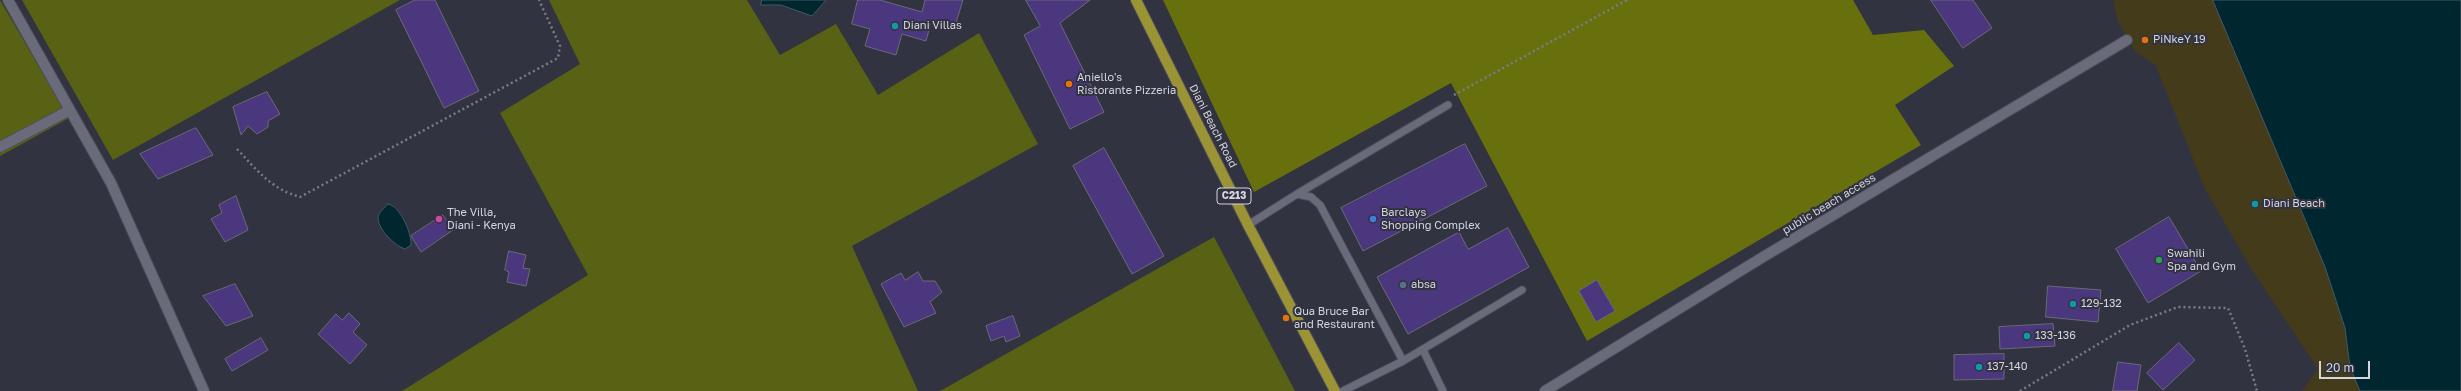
<!DOCTYPE html>
<html>
<head>
<meta charset="utf-8">
<style>
  body { margin:0 }
  #map { position:relative; width:2461px; height:391px; overflow:hidden; background:#323340; font-family:"Golos Text",sans-serif }
  canvas { display:block }
  .scale { position:absolute; left:2319px; top:361px; width:51px; height:18px; box-sizing:border-box; border:2px solid #d5d5de; border-top:0; padding-left:5px; font-size:12px; line-height:14px; white-space:nowrap; color:#d5d5de; -webkit-text-stroke:3px #323340; paint-order:stroke }
</style>
</head>
<body>
<div id="map">
<canvas width="2461" height="391"></canvas>
<div class="scale">20 m</div>
</div>
<script>
const ctx = document.querySelector('canvas').getContext('2d');
ctx.lineJoin = 'round';
function fill(path, color) { ctx.fillStyle = color; ctx.fill(path, 'evenodd'); }
function strokePath(path, color, width, dash) { ctx.strokeStyle = color; ctx.lineWidth = width; ctx.lineCap = dash ? 'butt' : 'round'; ctx.setLineDash(dash || []); ctx.stroke(path); }
function write(font, color, halo, rows, align = 'center') {
  ctx.font = font + ' "Golos Text",sans-serif'; ctx.lineWidth = 4; ctx.setLineDash([]); ctx.textBaseline = 'middle'; ctx.strokeStyle = halo; ctx.fillStyle = color; for (const [text, x, y, turn = 0] of rows) {
    ctx.save(); ctx.translate(x, y); ctx.rotate((+turn || 0) * Math.PI / 180); ctx.textAlign = isNaN(turn) ? turn : align; if (halo) ctx.strokeText(text, 0, 0); ctx.fillText(text, 0, 0); ctx.restore();
  }
}
fill(new Path2D(`
  M 0,0 L 69,118 L 0,156 Z
  M 22,0 L 400,0 L 113,160 Z
  M 549,0 L 747,0 L 780,55 L 836,24 L 878,95 L 979,33 L 1038,144 L 852,246 L 918,391 L 402,391 L 588,275 L 500,113 L 580,64 Z
  M 1214,237 L 1295,391 L 940,391 Z`), '#596114');
fill(new Path2D(`
  M 1163,0 L 1853,0 L 1873,35 L 1924,30 L 1954,66 L 1895,105 L 1921,145 L 1587,341 L 1451,83 L 1254,192 Z`), '#67700d');
fill(new Path2D(`
  M 2113,0 L 2213,0 L 2325,267 L 2345,328 L 2350,367 L 2360,391 L 2302,391 L 2318,369 L 2252,270 L 2205,189 L 2156,66 L 2135,51 L 2118,22 Z`), '#443b1b');
const water = new Path2D(`
  M 762,0 L 826,0 L 812,16 L 781,5 L 761,5 Z
  M 2213,0 L 2461,0 L 2461,391 L 2360,391 L 2350,367 L 2345,328 L 2325,267 Z
  M 388,204 C 400,205 412,234 411,245 L 405,249 C 395,246 379,230 378,219 C 378,212 384,209 388,204 Z`);
fill(water, '#00262f');
strokePath(water, '#405a64', 1);
const building = new Path2D(`
  M 415,0 L 435,0 L 479,91 L 444,108 L 396,10 Z
  M 858,0 L 880,0 L 922,12 L 925,0 L 963,0 L 954,29 L 931,23 L 926,41 L 902,34 L 896,55 L 865,46 L 870,29 L 852,24 Z
  M 1026,0 L 1090,0 L 1060,23 L 1104,112 L 1070,129 L 1024,35 L 1040,26 Z
  M 1931,0 L 1973,0 L 1992,28 L 1963,48 Z
  M 267,92 L 280,114 L 268,121 L 268,127 L 257,134 L 248,126 L 241,135 L 233,107 Z
  M 196,128 L 213,155 L 158,179 L 140,154 Z
  M 1465,144 L 1487,186 L 1363,251 L 1341,208 Z
  M 1104,148 L 1164,256 L 1132,274 L 1073,166 Z
  M 236,196 L 248,230 L 225,242 L 211,219 L 222,213 L 219,205 Z
  M 443,215 L 453,230 L 421,252 L 411,236 Z
  M 2169,217 L 2201,271 L 2148,303 L 2116,249 Z
  M 1508,228 L 1529,267 L 1408,334 L 1377,277 L 1459,232 L 1468,249 Z
  M 509,251 L 526,255 L 523,268 L 530,269 L 526,286 L 507,282 L 509,272 L 505,270 Z
  M 918,272 L 923,281 L 935,281 L 942,292 L 930,302 L 936,313 L 904,327 L 881,284 L 901,273 L 905,280 Z
  M 1597,280 L 1615,311 L 1596,322 L 1579,291 Z
  M 235,284 L 253,316 L 226,326 L 203,296 Z
  M 2048,286 L 2101,290 L 2098,322 L 2046,317 Z
  M 349,313 L 360,324 L 353,332 L 367,345 L 350,364 L 318,334 L 336,314 L 342,320 Z
  M 1013,316 L 1020,336 L 1006,342 L 1004,336 L 991,341 L 986,326 Z
  M 2053,324 L 2055,346 L 2000,349 L 1999,327 Z
  M 261,338 L 268,350 L 232,371 L 225,359 Z
  M 2179,343 L 2195,360 L 2163,390 L 2147,373 Z
  M 2004,354 L 2004,379 L 1954,380 L 1954,355 Z
  M 2118,362 L 2141,365 L 2137,391 L 2113,391 Z`);
fill(building, '#4b377d');
strokePath(building, '#6c6978', 1);
const lane = new Path2D(`
  M 1297,194 L 1448,105
  M 1248,225 L 1297,194 L 1311,197 L 1320,205 L 1403,361 L 1343,391
  M 1423,350 L 1443,391
  M 1403,361 L 1522,290`);
const street = new Path2D(`
  M 8,0 L 111,183 L 204,391
  M 0,147 L 70,110
  M 1545,391 L 1763,257 L 2127,40`);
const primary = new Path2D(`
  M 1136,0 L 1248,225 L 1335,391`);
strokePath(lane, '#4e4e5a', 9);
strokePath(street, '#4e4e5a', 12);
strokePath(primary, '#4e4e5a', 12);
strokePath(new Path2D(`
  M 1454,95 L 1627,0
  M 237,149 C 257,170 271,189 300,197 L 558,58 L 560,46 L 539,0
  M 2020,391 L 2130,325 L 2178,307 L 2228,308 L 2245,349 L 2257,391`), '#7b7c87', 2.5, [2, 3]);
strokePath(lane, '#6a6b7a', 7);
strokePath(street, '#6a6b7a', 10);
strokePath(primary, '#9c9434', 10);
for (const [x, y, r, color] of [
  [895,26,4,"#0f9aa8"],
  [2145,40,4,"#e8710a"],
  [1069,84,4,"#e8710a"],
  [2255,204,4,"#0f9aa8"],
  [439,219,4,"#d1479c"],
  [1373,219,4,"#3f7fe0"],
  [2159,260,4,"#2e9e5b"],
  [1403,285,4,"#5c6f8a"],
  [2073,304,4,"#0f9aa8"],
  [1286,318,4,"#e8710a"],
  [2027,336,4,"#0f9aa8"],
  [1979,367,4,"#0f9aa8"]
]) { const dot = new Path2D(); dot.arc(x, y, r, 0, 2 * Math.PI); ctx.fillStyle = color; ctx.fill(dot); strokePath(dot, '#323340', 1.5); }
for (const [x, y, w] of [
  [1234,196,34]
]) { const box = new Path2D(); box.roundRect(x - w / 2, y - 8, w, 16, 3); ctx.fillStyle = '#323340'; ctx.fill(box); strokePath(box, '#d5d5de', 1); }
write('bold 10px', '#d5d5de', null, [
  ["C213",1234,196]
]);
write('11px', '#d5d5de', '#323340', [
  ["Diani Villas",903,26],
  ["PiNkeY 19",2153,40],
  ["Aniello's",1077,78],
  ["Ristorante Pizzeria",1077,91],
  ["Diani Beach",2263,204],
  ["The Villa,",447,213],
  ["Diani - Kenya",447,226],
  ["Barclays",1381,213],
  ["Shopping Complex",1381,226],
  ["Swahili",2167,254],
  ["Spa and Gym",2167,267],
  ["absa",1411,285],
  ["129-132",2081,304],
  ["Qua Bruce Bar",1294,312],
  ["and Restaurant",1294,325],
  ["133-136",2035,336],
  ["137-140",1987,367]
], 'left');
write('11px', '#d5d5de', '#323340', [
  ["Diani Beach Road",1213,126,63],
  ["public beach access",1829,204,-31]
]);
</script>
</body>
</html>
